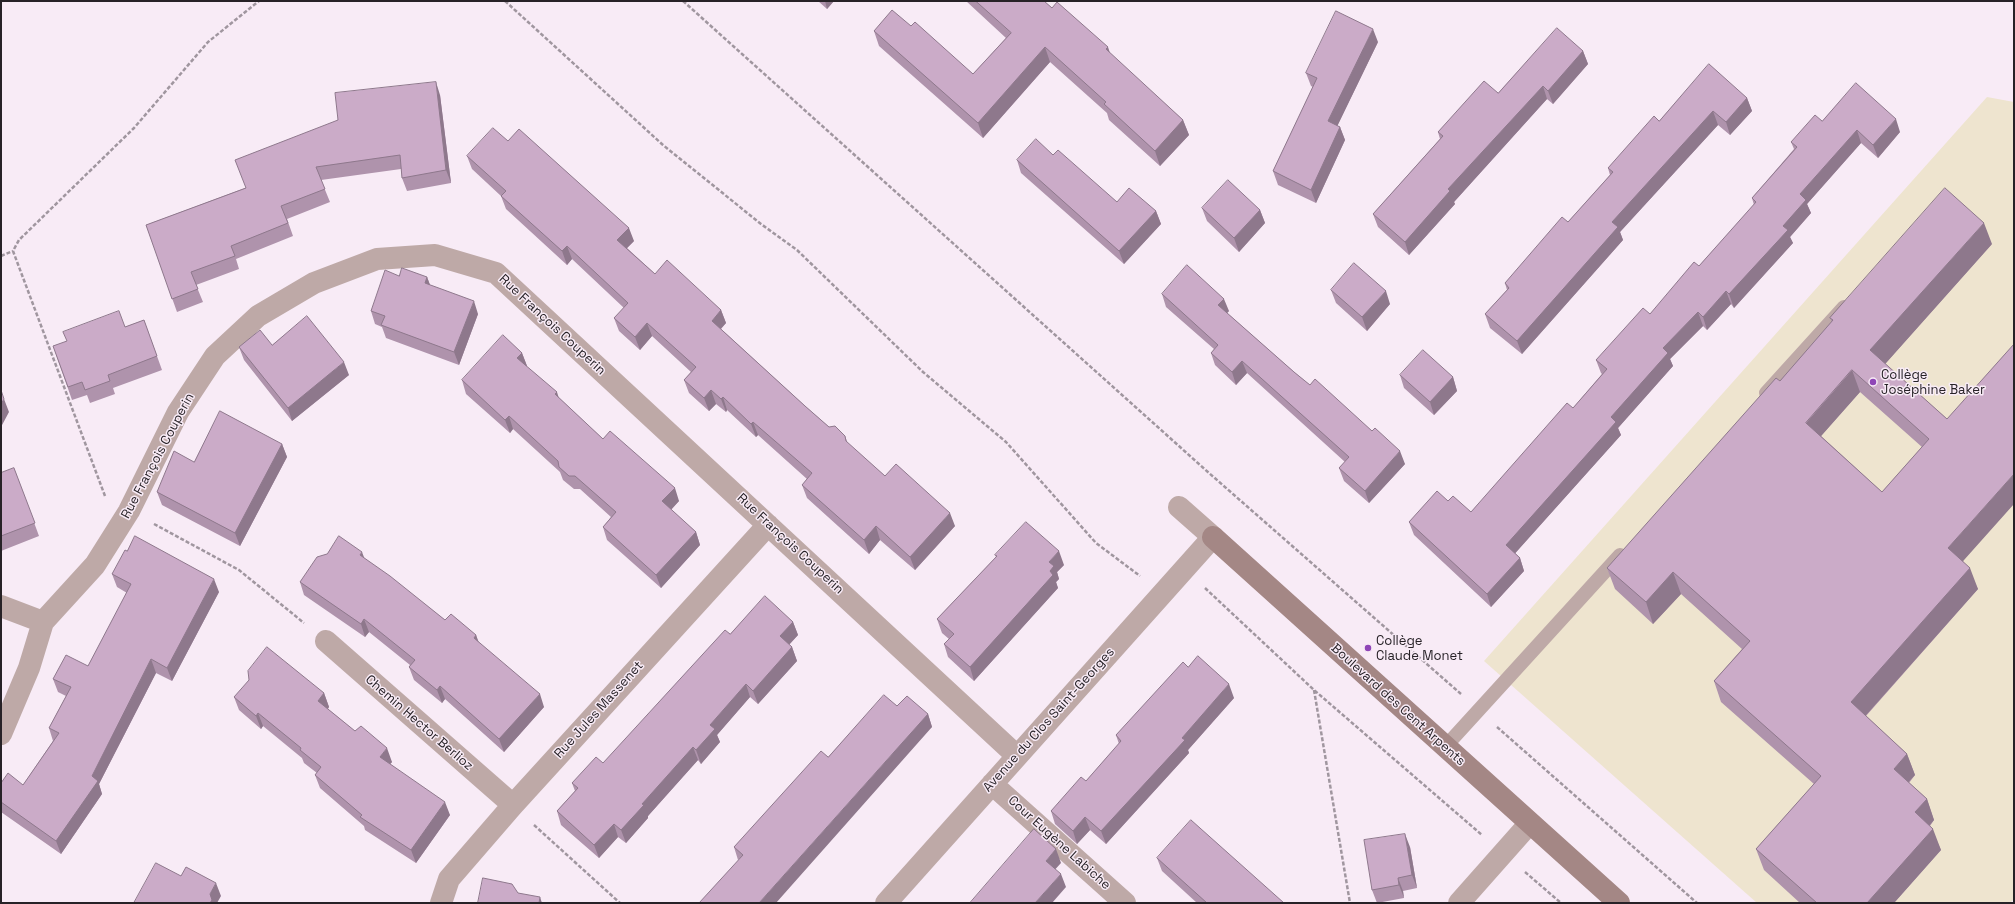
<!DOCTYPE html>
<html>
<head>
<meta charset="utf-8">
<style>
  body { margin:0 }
  #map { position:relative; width:2015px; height:904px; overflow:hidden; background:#f8ebf6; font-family:"Space Grotesk",sans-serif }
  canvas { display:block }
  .frame { position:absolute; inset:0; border:2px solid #272227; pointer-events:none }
</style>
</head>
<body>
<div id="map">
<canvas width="2015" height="904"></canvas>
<div class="frame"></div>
</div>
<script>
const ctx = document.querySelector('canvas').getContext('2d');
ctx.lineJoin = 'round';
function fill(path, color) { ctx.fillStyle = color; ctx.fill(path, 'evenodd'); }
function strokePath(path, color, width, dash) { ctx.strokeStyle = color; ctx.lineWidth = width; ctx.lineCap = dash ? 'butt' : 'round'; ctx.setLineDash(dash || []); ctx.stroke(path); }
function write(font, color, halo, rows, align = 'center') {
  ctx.font = font + ' "Space Grotesk",sans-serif'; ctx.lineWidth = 3; ctx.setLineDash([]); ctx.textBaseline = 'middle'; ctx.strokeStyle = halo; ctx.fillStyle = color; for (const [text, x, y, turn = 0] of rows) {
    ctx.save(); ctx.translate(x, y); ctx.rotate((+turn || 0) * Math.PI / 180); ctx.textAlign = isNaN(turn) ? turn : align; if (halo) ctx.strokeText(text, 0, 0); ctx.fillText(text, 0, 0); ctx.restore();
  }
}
fill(new Path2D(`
  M 1987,97 L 2014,102 L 2014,899 L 2010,903 L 1757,903 L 1484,661 Z`), '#eee4cf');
strokePath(new Path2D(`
  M 505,1 L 663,145 L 761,224 L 797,250 L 923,372 L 1006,442 L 1096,543 L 1140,576
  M 683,1 L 1209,473 L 1461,694
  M 1,256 L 13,251
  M 105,496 L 13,251 L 19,240 L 134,128 L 208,42 L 259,1
  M 154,524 L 239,570 L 304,623
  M 1205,588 L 1314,690 L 1482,835
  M 1314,690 L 1350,903
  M 1497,727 L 1697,903
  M 534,825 L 620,903
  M 1525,872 L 1561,903`), '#a0969f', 2.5, [4, 2]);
strokePath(new Path2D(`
  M 1766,393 L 1844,307
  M 1445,747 L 1620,555`), '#bea9a7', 14);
strokePath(new Path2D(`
  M 1,606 L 43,622
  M 326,641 L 513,805
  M 1,734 L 29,668 L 43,622 L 95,565 L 129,511 L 178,412 L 215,356 L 258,316 L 314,283 L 377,259 L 435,255 L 496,273 L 1017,756
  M 992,784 L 1125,903
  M 441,903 L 449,879 L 513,805 L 768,525
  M 886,903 L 1213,537 L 1179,507
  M 1459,903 L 1529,824`), '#bea9a7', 22);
strokePath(new Path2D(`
  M 1213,537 L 1619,903`), '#a48785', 22);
fill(new Path2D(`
  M 818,1 L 834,1 L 827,9 Z
  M 966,1 L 1044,1 L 1052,8 L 1110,54 L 1183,120 L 1189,135 L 1160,166 L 1109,120 L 1107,113 L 1050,62 L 983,138 L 879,46 L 874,31 L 911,26 L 973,74 L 1006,38 Z
  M 1378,42 L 1337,126 L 1340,127 L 1345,140 L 1316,203 L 1278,185 L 1273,171 L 1313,87 L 1311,86 L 1306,73 Z
  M 1583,51 L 1588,64 L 1553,104 L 1547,99 L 1454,202 L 1455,204 L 1409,255 L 1378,227 L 1373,214 L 1440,139 L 1438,132 L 1498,93 Z
  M 440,95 L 451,183 L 407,191 L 402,178 L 401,169 L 321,180 L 330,202 L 287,219 L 293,236 L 236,259 L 239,269 L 196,285 L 203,302 L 177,312 L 146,225 L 245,188 Z
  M 1747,98 L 1752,111 L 1730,135 L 1718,125 L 1620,232 L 1623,240 L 1522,354 L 1490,328 L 1485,314 L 1507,290 L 1505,283 L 1568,222 L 1610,175 L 1608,168 L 1659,121 Z
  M 1822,121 L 1900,132 L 1878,158 L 1861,143 L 1807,204 L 1811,213 L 1790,237 L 1793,243 L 1734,308 L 1731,304 L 1707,330 L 1703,326 L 1670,359 L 1673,366 L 1618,428 L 1621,435 L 1515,553 L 1520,558 L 1524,571 L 1491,607 L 1414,535 L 1409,522 L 1448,501 L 1471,512 L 1573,408 L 1602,374 L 1601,373 L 1596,360 L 1650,314 L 1699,266 L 1754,205 L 1752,198 L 1794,149 L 1791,142 Z
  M 508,141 L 634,241 L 627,248 L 655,274 L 721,310 L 726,323 L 721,329 L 805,406 L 829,427 L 845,436 L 848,444 L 885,476 L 955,526 L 915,570 L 880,540 L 869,554 L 807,498 L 802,485 L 807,479 L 758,435 L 756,437 L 727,410 L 726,412 L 716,404 L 709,411 L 689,393 L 684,380 L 691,372 L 652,336 L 640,350 L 619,331 L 614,318 L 624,308 L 572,259 L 567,265 L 506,209 L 501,196 L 472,169 L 467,156 Z
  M 1053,155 L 1117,202 L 1156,211 L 1161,224 L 1124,264 L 1021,173 L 1017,160 Z
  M 1202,208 L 1260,210 L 1265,223 L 1239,252 L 1207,221 Z
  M 1992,244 L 1885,364 L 1947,419 L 1963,561 L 1978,589 L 1866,716 L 1907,754 L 1915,775 L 1909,783 L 1927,799 L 1934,820 L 1930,826 L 1941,850 L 1894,903 L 1800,903 L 1764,870 L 1756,849 L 1814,784 L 1721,702 L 1714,681 L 1742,649 L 1681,594 L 1653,624 L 1615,589 L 1607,568 L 1780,381 L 1832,322 L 1830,318 ZM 1860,392 L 1922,447 L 1882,492 L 1821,436 Z
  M 399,276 L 427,277 L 430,285 L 478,314 L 459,365 L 386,338 L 382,327 L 375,324 L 371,311 Z
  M 1331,290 L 1390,304 L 1367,331 L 1336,303 Z
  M 1162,294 L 1229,311 L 1227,313 L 1294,372 L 1405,464 L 1369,503 L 1344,481 L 1339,468 L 1345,462 L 1247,373 L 1236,385 L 1215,365 L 1211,353 L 1214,349 L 1166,307 Z
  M 144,320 L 162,370 L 113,388 L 115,394 L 90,403 L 87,395 L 72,400 L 53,346 L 125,327 Z
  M 272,345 L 349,375 L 292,421 L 244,360 L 239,347 Z
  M 522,353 L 527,366 L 526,367 L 559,398 L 603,439 L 679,501 L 671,510 L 696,532 L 700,545 L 661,588 L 607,540 L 603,527 L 611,517 L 580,489 L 574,489 L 563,480 L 560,472 L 513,429 L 510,433 L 466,394 L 462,380 Z
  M 1400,375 L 1453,377 L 1457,391 L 1434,415 L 1404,388 Z
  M 282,444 L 287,457 L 240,546 L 162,505 L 157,492 L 194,462 Z
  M 14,468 L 39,536 L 1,551 L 1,473 Z
  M 127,551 L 219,592 L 172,681 L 156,673 L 99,784 L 102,794 L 61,854 L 1,812 L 1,783 L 23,785 L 53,741 L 49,728 L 66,696 L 58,692 L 53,679 L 88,666 L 127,593 L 117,587 L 112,574 Z
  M 327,554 L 364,558 L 445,620 L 476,635 L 478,642 L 544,707 L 504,752 L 445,699 L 442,703 L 414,680 L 409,667 L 410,665 L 369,632 L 365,637 L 304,595 L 300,582 Z
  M 995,555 L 1064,565 L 1057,572 L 1059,579 L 1056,582 L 1058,588 L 974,681 L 948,657 L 944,644 L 949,639 L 942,633 L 937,619 L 996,557 Z
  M 793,622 L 798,635 L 789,645 L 792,647 L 797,661 L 758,704 L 750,697 L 717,735 L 720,742 L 701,764 L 698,760 L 648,816 L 648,818 L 626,843 L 618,837 L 599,858 L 561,825 L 557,811 L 575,791 L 572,783 L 603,763 Z
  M 1188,667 L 1234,698 L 1188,750 L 1189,753 L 1106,844 L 1090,830 L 1077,844 L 1055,824 L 1051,811 L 1086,781 L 1119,744 L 1116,735 Z
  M 324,693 L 329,707 L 328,709 L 392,762 L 390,764 L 450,815 L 416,863 L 365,830 L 364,826 L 320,788 L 315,775 L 317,773 L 304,763 L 302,758 L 263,726 L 261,729 L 239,710 L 234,697 Z
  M 897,706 L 928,714 L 932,727 L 738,860 L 734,847 L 828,757 Z
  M 1410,847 L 1417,888 L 1403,891 L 1404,898 L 1377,903 L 1372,890 Z
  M 1157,858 L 1284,903 L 1197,903 L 1162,871 Z`), '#af93ac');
fill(new Path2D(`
  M 825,1 L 834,1 L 827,9 Z
  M 1373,29 L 1378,42 L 1333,135 L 1328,121 Z
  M 1045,47 L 1050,62 L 983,138 L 978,123 Z
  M 1108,47 L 1113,62 L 1106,49 Z
  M 1583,51 L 1588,64 L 1553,104 L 1548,91 Z
  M 436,82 L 440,95 L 451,183 L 446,170 Z
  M 1543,86 L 1547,99 L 1454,202 L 1455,204 L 1409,255 L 1405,242 L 1448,189 Z
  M 1747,98 L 1752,111 L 1730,135 L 1726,122 Z
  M 1713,111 L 1718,125 L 1620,232 L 1623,240 L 1522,354 L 1517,341 L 1612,222 Z
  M 1896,119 L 1900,132 L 1878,158 L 1873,145 Z
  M 1183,120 L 1189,135 L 1160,166 L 1155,151 Z
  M 1340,127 L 1345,140 L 1316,203 L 1311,190 Z
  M 1857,130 L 1861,143 L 1807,204 L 1811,213 L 1790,237 L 1793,243 L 1734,308 L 1729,294 L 1800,194 Z
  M 1260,210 L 1265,223 L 1239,252 L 1234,238 Z
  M 1156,211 L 1161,224 L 1124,264 L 1119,251 Z
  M 1984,223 L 1992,244 L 1878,372 L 1870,350 Z
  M 629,228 L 634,241 L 622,253 L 617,240 Z
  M 567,246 L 572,259 L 567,265 L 562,251 Z
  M 427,277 L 432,290 L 425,283 Z
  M 1386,291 L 1390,304 L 1367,331 L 1362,317 Z
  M 1726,291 L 1731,304 L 1707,330 L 1703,317 Z
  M 1224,299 L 1229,311 L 1223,317 L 1218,305 Z
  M 474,301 L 478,314 L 459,365 L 454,352 Z
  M 721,310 L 726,323 L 716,334 L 712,321 Z
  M 1698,312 L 1703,326 L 1670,359 L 1673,366 L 1618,428 L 1621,435 L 1511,558 L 1506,545 L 1611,417 L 1663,348 Z
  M 647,323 L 652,336 L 640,350 L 635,337 Z
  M 522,353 L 527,366 L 522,372 L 517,358 Z
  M 1242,361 L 1247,373 L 1236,385 L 1232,372 Z
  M 344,362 L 349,375 L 292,421 L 288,408 Z
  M 1852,370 L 1860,392 L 1814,444 L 1806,423 Z
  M 1453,377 L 1457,391 L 1434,415 L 1430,402 Z
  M 711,390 L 716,404 L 709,411 L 704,398 Z
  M 557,392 L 561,405 L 555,394 Z
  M 723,397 L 727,410 L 726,412 L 721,399 Z
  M 4,399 L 9,412 L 1,427 L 1,404 Z
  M 509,416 L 513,429 L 510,433 L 505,420 Z
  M 753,422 L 758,435 L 756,437 L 751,424 Z
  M 282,444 L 287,457 L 240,546 L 235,533 Z
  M 1400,451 L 1405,464 L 1369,503 L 1365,491 Z
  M 2014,474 L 2014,504 L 1956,569 L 1948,548 Z
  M 675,488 L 679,501 L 667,514 L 662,501 Z
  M 950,513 L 955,526 L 915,570 L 910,557 Z
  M 876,526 L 880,540 L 869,554 L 864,540 Z
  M 696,532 L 700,545 L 661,588 L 656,575 Z
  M 1059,551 L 1064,565 L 1057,572 L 1059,579 L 1056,582 L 1058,588 L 974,681 L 970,667 L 1050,571 L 1049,562 Z
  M 362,552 L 367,565 L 360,555 Z
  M 1520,558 L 1524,571 L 1491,607 L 1487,594 Z
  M 1970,568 L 1978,589 L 1859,723 L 1851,702 Z
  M 1673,572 L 1681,594 L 1653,624 L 1646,602 Z
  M 214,579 L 219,592 L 172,681 L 167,668 Z
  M 364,619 L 369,632 L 365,637 L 361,624 Z
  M 793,622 L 798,635 L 785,649 L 780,636 Z
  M 476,635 L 481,648 L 474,638 Z
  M 792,647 L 797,661 L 758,704 L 753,691 Z
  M 151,659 L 156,673 L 99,784 L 102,794 L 61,854 L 56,841 L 92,776 Z
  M 746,684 L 750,697 L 717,735 L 720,742 L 701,764 L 696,750 L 710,725 Z
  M 1229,684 L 1234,698 L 1188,750 L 1189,753 L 1106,844 L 1101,831 Z
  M 440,686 L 445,699 L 442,703 L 437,690 Z
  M 324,693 L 329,707 L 323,714 L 318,701 Z
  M 540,694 L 544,707 L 504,752 L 499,739 Z
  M 258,713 L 263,726 L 261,729 L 256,716 Z
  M 928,714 L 932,727 L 776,903 L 759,903 Z
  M 693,747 L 698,760 L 648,816 L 648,818 L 626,843 L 621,830 L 642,804 Z
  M 387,748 L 392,762 L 385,770 L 380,757 Z
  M 1907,754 L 1915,775 L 1901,790 L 1894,769 Z
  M 1927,799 L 1934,820 L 1922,834 L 1915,812 Z
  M 445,802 L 450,815 L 416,863 L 411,850 Z
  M 1085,817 L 1090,830 L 1077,844 L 1073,831 Z
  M 614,824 L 618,837 L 599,858 L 594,845 Z
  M 1933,829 L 1941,850 L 1894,903 L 1867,903 Z
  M 1405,834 L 1410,847 L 1417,888 L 1412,875 Z
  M 1056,849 L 1061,863 L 1051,874 L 1046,861 Z
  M 1061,874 L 1066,887 L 1052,903 L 1035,903 Z
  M 1398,878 L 1403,891 L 1404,898 L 1399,885 Z
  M 216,883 L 221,896 L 217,903 L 210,903 L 210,894 Z
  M 540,897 L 542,903 L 539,903 Z`), '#8e788c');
const building = new Path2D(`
  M 976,1 L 1044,1 L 1052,8 L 1057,2 L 1108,47 L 1106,49 L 1183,120 L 1155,151 L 1104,104 L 1106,102 L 1045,47 L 978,123 L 874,31 L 892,10 L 911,26 L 915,22 L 973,74 L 1011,33 Z
  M 1336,11 L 1373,29 L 1328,121 L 1340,127 L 1311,190 L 1273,171 L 1317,78 L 1306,73 Z
  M 1557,28 L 1583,51 L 1548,91 L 1543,86 L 1448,189 L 1450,191 L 1405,242 L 1373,214 L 1443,136 L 1438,132 L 1484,81 L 1498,93 Z
  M 1709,64 L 1747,98 L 1726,122 L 1713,111 L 1612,222 L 1618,227 L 1517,341 L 1485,314 L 1509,288 L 1505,283 L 1562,217 L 1568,222 L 1613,172 L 1608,168 L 1654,116 L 1659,121 Z
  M 436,82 L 446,170 L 402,178 L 400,155 L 316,167 L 325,189 L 281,206 L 288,223 L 231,246 L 235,256 L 191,272 L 198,289 L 172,299 L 146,225 L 246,188 L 235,160 L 338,120 L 335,93 Z
  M 1856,83 L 1896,119 L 1873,145 L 1857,130 L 1800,194 L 1806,200 L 1783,226 L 1788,230 L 1729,294 L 1726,291 L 1703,317 L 1698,312 L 1663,348 L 1668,353 L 1611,417 L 1616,422 L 1506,545 L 1520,558 L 1487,594 L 1409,522 L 1437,491 L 1448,501 L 1453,496 L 1471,512 L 1567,403 L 1573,408 L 1607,369 L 1596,360 L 1643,308 L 1650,314 L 1694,262 L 1699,266 L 1756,202 L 1752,198 L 1797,147 L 1791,142 L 1815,115 L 1822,121 Z
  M 493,128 L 508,141 L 519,129 L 629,228 L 617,240 L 655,274 L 667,260 L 721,310 L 712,321 L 805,406 L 829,427 L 835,426 L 845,436 L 846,441 L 885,476 L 896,464 L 950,513 L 910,557 L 876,526 L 864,540 L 802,485 L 812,473 L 753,422 L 751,424 L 723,397 L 721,399 L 711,390 L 704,398 L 684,380 L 696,367 L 647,323 L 635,337 L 614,318 L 628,303 L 567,246 L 562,251 L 501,196 L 506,191 L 467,156 Z
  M 1036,139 L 1053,155 L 1058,150 L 1117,202 L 1129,188 L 1156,211 L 1119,251 L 1017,160 Z
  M 1228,180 L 1260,210 L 1234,238 L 1202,208 Z
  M 1945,188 L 1984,223 L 1870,350 L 1947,419 L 2014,344 L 2014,474 L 1948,548 L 1970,568 L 1851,702 L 1907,754 L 1894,769 L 1927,799 L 1915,812 L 1933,829 L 1867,903 L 1817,903 L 1756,849 L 1821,776 L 1714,681 L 1750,641 L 1673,572 L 1646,602 L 1607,568 L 1776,378 L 1780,381 L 1833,320 L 1830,318 ZM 1852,370 L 1929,439 L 1882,492 L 1806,423 Z
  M 1354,263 L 1386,291 L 1362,317 L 1331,290 Z
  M 1187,265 L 1224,299 L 1218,305 L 1294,372 L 1310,385 L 1315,379 L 1372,431 L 1375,428 L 1400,451 L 1365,491 L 1339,468 L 1349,457 L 1242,361 L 1232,372 L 1211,353 L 1218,345 L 1162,294 Z
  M 402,268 L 427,277 L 425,283 L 474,301 L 454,352 L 381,325 L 385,316 L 371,311 L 385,270 L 399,276 Z
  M 119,311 L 125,327 L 144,320 L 157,356 L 108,375 L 110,381 L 85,390 L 82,382 L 68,387 L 53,346 L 67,341 L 63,332 Z
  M 307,316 L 344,362 L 288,408 L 239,347 L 260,330 L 272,345 Z
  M 503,335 L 522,353 L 517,358 L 557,392 L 555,394 L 603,439 L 610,431 L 675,488 L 662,501 L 696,532 L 656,575 L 603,527 L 616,512 L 575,476 L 569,476 L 559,467 L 558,461 L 509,416 L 505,420 L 462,380 Z
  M 1423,350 L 1453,377 L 1430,402 L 1400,375 Z
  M 1,390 L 4,399 L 1,404 Z
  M 220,411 L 282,444 L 235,533 L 157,492 L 174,451 L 194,462 Z
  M 14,468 L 35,523 L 1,536 L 1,473 Z
  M 1026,522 L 1059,551 L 1049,562 L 1054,566 L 1050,571 L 1053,575 L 970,667 L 944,644 L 954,634 L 937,619 L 997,556 L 995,555 Z
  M 135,536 L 214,579 L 167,668 L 151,659 L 92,776 L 98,781 L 56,841 L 1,802 L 1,783 L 8,773 L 23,785 L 59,733 L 49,728 L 71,687 L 53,679 L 66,655 L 88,666 L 131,584 L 112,574 L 125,550 L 127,551 Z
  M 339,536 L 362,552 L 360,555 L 390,576 L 445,620 L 451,614 L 476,635 L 474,638 L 540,694 L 499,739 L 440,686 L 437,690 L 409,667 L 415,660 L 364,619 L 361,624 L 300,582 L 317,557 L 327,554 Z
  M 765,596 L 793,622 L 780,636 L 792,647 L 753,691 L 746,684 L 710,725 L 715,729 L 696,750 L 693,747 L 642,804 L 644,805 L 621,830 L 614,824 L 594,845 L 557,811 L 578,788 L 572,783 L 596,757 L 603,763 L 725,630 L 730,634 Z
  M 267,647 L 324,693 L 318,701 L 355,731 L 361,726 L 387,748 L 380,757 L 445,802 L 411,850 L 360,817 L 362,815 L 315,775 L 321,767 L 300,750 L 301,748 L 258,713 L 256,716 L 234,697 L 249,680 L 248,671 Z
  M 1198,656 L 1229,684 L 1182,738 L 1185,740 L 1101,831 L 1085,817 L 1073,831 L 1051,811 L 1081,777 L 1086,781 L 1121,741 L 1116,735 L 1183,662 L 1188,667 Z
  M 884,695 L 897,706 L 907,696 L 928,714 L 759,903 L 699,903 L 743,855 L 734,847 L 821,751 L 828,757 Z
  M 1191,820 L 1284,903 L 1207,903 L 1157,858 Z
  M 1034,829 L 1056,849 L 1046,861 L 1061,874 L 1035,903 L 970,903 Z
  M 1405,834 L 1412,875 L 1398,878 L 1399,885 L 1372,890 L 1364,840 Z
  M 156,863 L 181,876 L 186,867 L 216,883 L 210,894 L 212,900 L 210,903 L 134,903 Z
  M 483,878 L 512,884 L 518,893 L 540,897 L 539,903 L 478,903 Z`);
fill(building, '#cbabc8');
strokePath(building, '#8e788c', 1);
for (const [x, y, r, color] of [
  [1873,382,4,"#8f45b7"],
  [1368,648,4,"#8f45b7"]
]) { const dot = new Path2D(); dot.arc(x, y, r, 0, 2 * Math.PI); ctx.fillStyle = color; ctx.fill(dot); strokePath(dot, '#f8ebf6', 1.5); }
write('13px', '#272227', '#f8ebf6', [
  ["Rue François Couperin",552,325,43],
  ["Rue François Couperin",158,456,-62],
  ["Rue François Couperin",790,544,43],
  ["Boulevard des Cent Arpents",1398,705,42],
  ["Rue Jules Massenet",599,710,-48],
  ["Avenue du Clos Saint-Georges",1049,720,-48],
  ["Chemin Hector Berlioz",419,723,41],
  ["Cour Eugène Labiche",1059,843,42]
]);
write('13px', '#272227', '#f8ebf6', [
  ["Collège",1881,375],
  ["Joséphine Baker",1881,390],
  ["Collège",1376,641],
  ["Claude Monet",1376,656]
], 'left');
</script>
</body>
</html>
